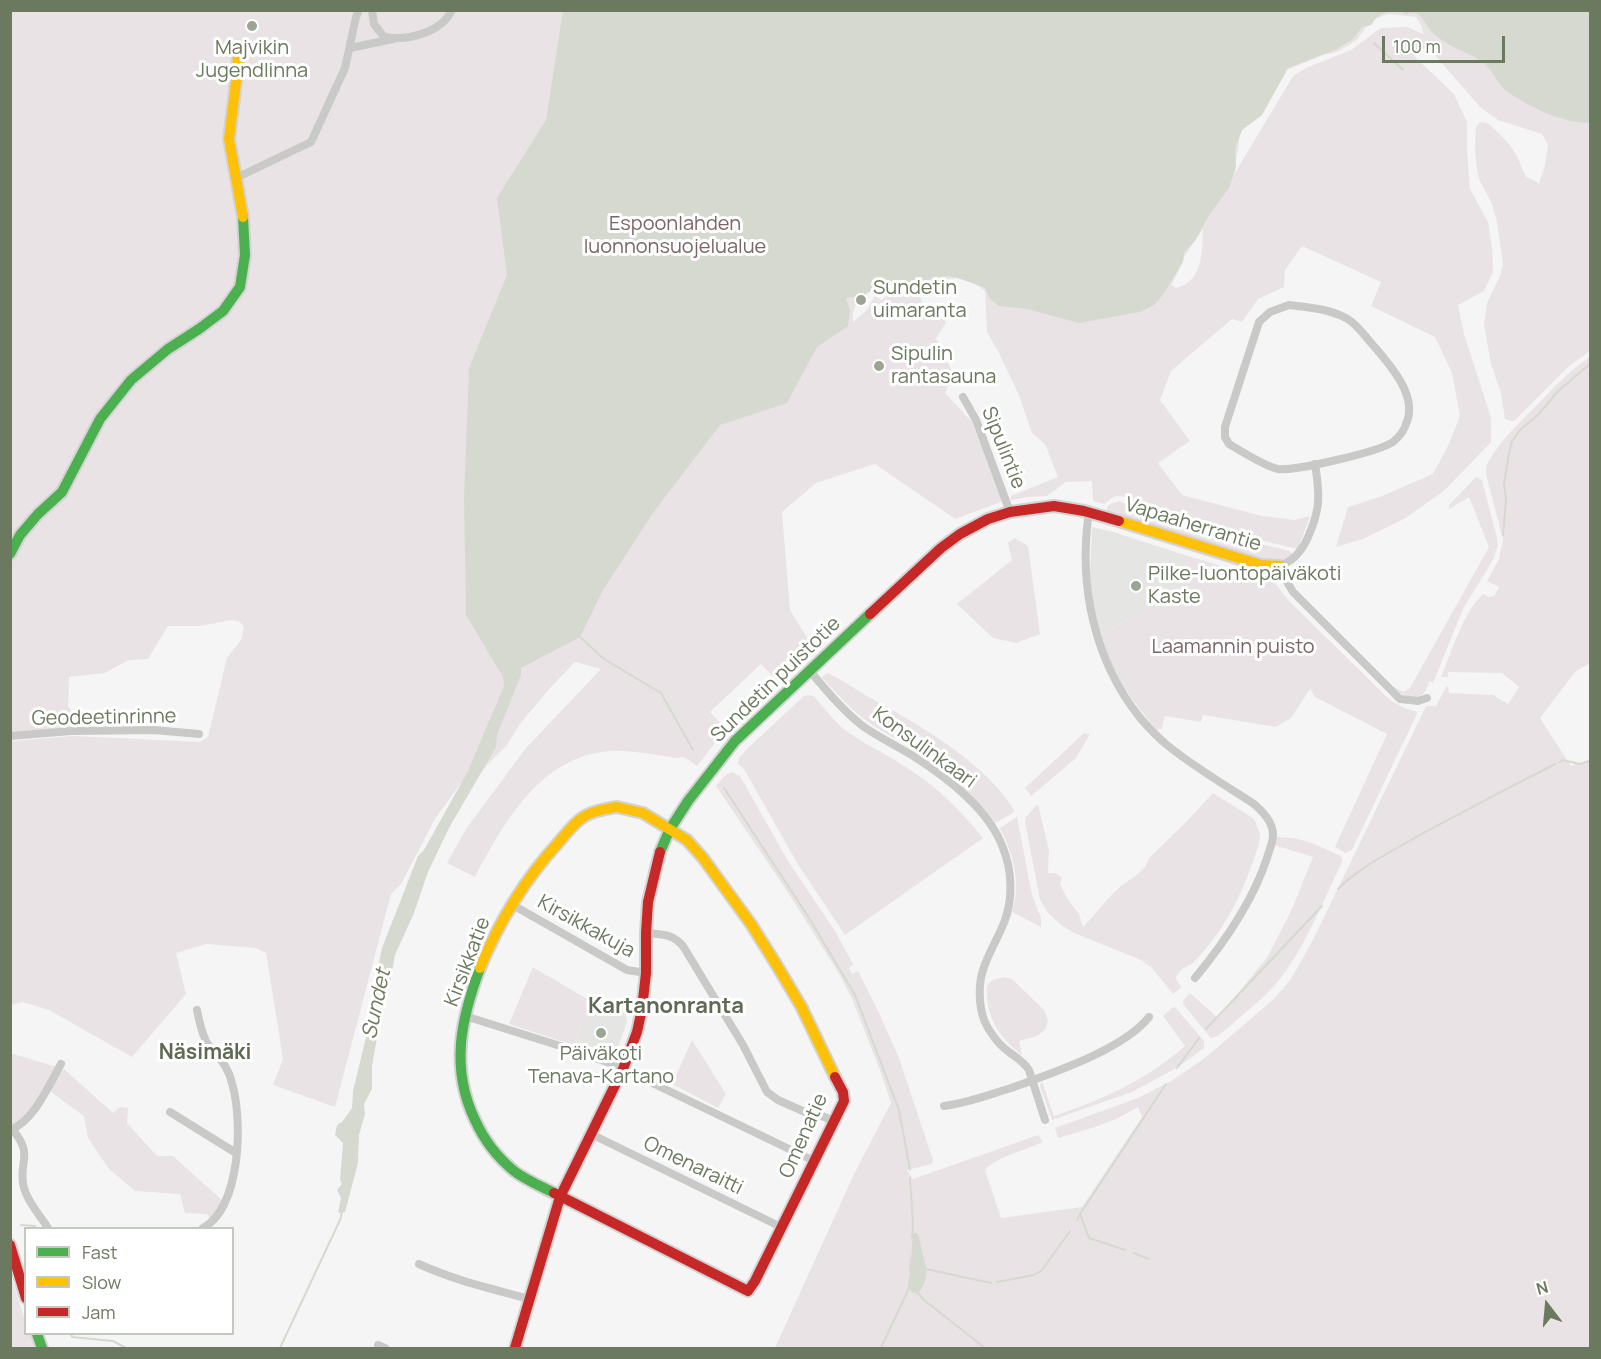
<!DOCTYPE html>
<html>
<head>
<meta charset="utf-8">
<style>
  body { margin:0 }
  #map { position:relative; width:1601px; height:1359px; overflow:hidden; background:#f6f5f6; font-family:Manrope,sans-serif }
  canvas { display:block }
  .frame { position:absolute; inset:0; border:12px solid #6b795e; pointer-events:none }
  .legend { position:absolute; left:24px; top:1227px; width:210px; height:108px; box-sizing:border-box; background:#fff; border:2px solid #c4c9bf; margin:0; padding:8px 10px; list-style:none; font-size:18px; color:#6b795e }
  .legend li { display:flex; align-items:center; gap:12px; height:30px }
  .legend b { width:30px; border:2px solid #c4c9bf }
  .north { position:absolute; left:1517px; top:1275px; width:60px; height:60px; -webkit-text-stroke:4px #fff; paint-order:stroke; rotate:344deg; font-size:16px; font-weight:700; line-height:24px; text-align:center; color:#6b795e }
  .north::after { content:''; display:block; margin:auto; width:21px; height:27px; background:#6b795e; clip-path:polygon(50% 0,100% 100%,50% 72%,0 100%) }
  .scale { position:absolute; left:1382px; top:36px; width:123px; height:27px; box-sizing:border-box; border:3px solid #6b795e; border-top:0; padding-left:8px; font-size:18px; line-height:21px; white-space:nowrap; color:#6b795e; -webkit-text-stroke:4px #fff; paint-order:stroke }
</style>
</head>
<body>
<div id="map">
<canvas width="1601" height="1359"></canvas>
<div class="frame"></div>
<ul class="legend">
<li><b style="height:8px;background:#4caf50"></b>Fast</li>
<li><b style="height:8px;background:#ffc107"></b>Slow</li>
<li><b style="height:8px;background:#c62828"></b>Jam</li>
</ul>
<div class="north">N</div>
<div class="scale">100 m</div>
</div>
<script>
const ctx = document.querySelector('canvas').getContext('2d');
ctx.lineJoin = 'round';
function fill(path, color) { ctx.fillStyle = color; ctx.fill(path, 'evenodd'); }
function strokePath(path, color, width, dash) { ctx.strokeStyle = color; ctx.lineWidth = width; ctx.lineCap = dash ? 'butt' : 'round'; ctx.setLineDash(dash || []); ctx.stroke(path); }
function write(font, color, halo, rows, align = 'center') {
  ctx.font = font + ' Manrope,sans-serif'; ctx.lineWidth = 6; ctx.setLineDash([]); ctx.textBaseline = 'middle'; ctx.strokeStyle = halo; ctx.fillStyle = color; for (const [text, x, y, turn = 0] of rows) {
    ctx.save(); ctx.translate(x, y); ctx.rotate((+turn || 0) * Math.PI / 180); ctx.textAlign = isNaN(turn) ? turn : align; if (halo) ctx.strokeText(text, 0, 0); ctx.fillText(text, 0, 0); ctx.restore();
  }
}
fill(new Path2D(`
  M 1092,527 L 1110,531 L 1188,556 L 1179,599 L 1154,605 L 1100,635 L 1094,609 L 1090,577 Z
  M 592,1002 L 628,1008 L 626,1015 L 627,1022 L 613,1061 L 573,1045 Z`), '#e5e5e4');
fill(new Path2D(`
  M 10,11 L 1590,11 L 1590,351 L 1568,367 L 1515,420 L 1512,421 L 1505,419 L 1501,393 L 1491,364 L 1484,325 L 1487,303 L 1500,276 L 1503,264 L 1497,222 L 1492,204 L 1479,179 L 1477,169 L 1475,151 L 1476,127 L 1479,123 L 1483,122 L 1489,124 C 1498,133 1509,142 1516,154 C 1520,161 1522,170 1526,177 L 1534,180 L 1539,184 L 1545,165 L 1548,145 L 1542,134 L 1498,120 L 1480,107 L 1427,46 L 1414,56 L 1454,94 L 1467,122 L 1467,151 L 1470,189 L 1488,222 L 1492,248 L 1493,272 L 1484,291 L 1458,305 L 1464,334 L 1491,418 L 1491,442 L 1445,490 L 1404,519 L 1363,539 L 1336,547 L 1348,507 L 1382,496 L 1433,474 L 1449,444 L 1460,416 L 1452,373 L 1435,337 L 1371,306 L 1381,282 L 1302,246 L 1285,270 L 1284,287 L 1258,299 L 1242,322 L 1232,319 L 1171,371 L 1160,400 L 1190,441 L 1158,463 L 1182,495 L 1262,516 L 1295,520 L 1310,516 L 1298,549 L 1192,524 L 1173,521 L 1141,505 L 1128,497 L 1115,496 L 1104,504 L 1093,501 L 1092,481 L 1066,482 L 1047,496 L 1027,497 L 1011,500 L 1011,496 L 1058,477 L 1045,444 L 1032,433 L 1018,393 L 998,351 L 987,332 L 985,291 C 977,285 968,279 958,278 C 955,278 952,279 948,279 C 933,278 929,279 917,288 L 925,310 L 942,314 L 946,323 L 936,338 L 957,382 L 948,386 L 945,393 L 972,422 L 1003,501 L 955,519 L 875,464 L 816,483 L 782,512 L 790,610 L 809,641 L 802,643 L 807,654 L 777,681 L 761,664 L 710,712 L 726,729 L 697,766 L 684,757 L 675,758 C 656,755 629,750 610,751 C 541,756 504,822 475,877 L 447,863 L 466,829 L 526,748 L 601,669 L 575,662 L 550,688 L 520,724 L 506,746 L 489,763 L 473,783 L 460,784 L 435,819 L 401,884 L 391,894 L 335,1107 L 273,1085 L 283,1059 L 266,953 L 256,948 L 206,944 L 176,953 L 186,994 L 132,1057 L 49,1010 L 23,1002 L 11,1005 L 11,741 L 74,736 L 200,742 L 208,737 L 227,658 L 241,640 L 244,627 L 240,622 L 232,620 L 200,626 L 168,626 L 148,659 L 129,660 L 105,673 L 69,677 L 68,706 L 82,726 L 11,733 ZM 1388,14 L 1416,17 L 1422,27 L 1423,34 L 1408,27 L 1381,28 L 1351,50 L 1306,68 L 1293,76 L 1233,176 L 1239,144 L 1239,139 L 1242,130 L 1262,115 L 1287,70 L 1323,55 L 1337,52 L 1357,40 L 1366,27 L 1371,25 L 1375,19 ZM 1203,229 C 1202,251 1203,282 1176,288 L 1172,285 C 1175,275 1182,267 1184,257 ZM 888,287 L 899,288 L 881,300 L 875,296 L 866,311 L 853,322 C 851,310 859,302 860,291 Z
  M 1590,357 L 1590,663 L 1575,672 L 1540,718 L 1571,766 L 1590,759 L 1590,1348 L 775,1348 L 854,1174 L 891,1103 L 881,1073 L 853,1001 L 841,977 L 787,891 L 716,786 C 721,780 724,774 732,772 L 740,776 L 788,861 L 835,931 L 853,964 L 849,968 L 852,974 L 858,971 L 880,1015 L 899,1058 L 933,1160 L 932,1164 L 907,1170 L 913,1179 L 1038,1135 L 1043,1142 C 1026,1150 996,1157 985,1170 L 1001,1218 L 1082,1207 L 1142,1117 L 1138,1107 C 1114,1123 1085,1130 1058,1138 L 1055,1128 L 1138,1098 L 1171,1081 L 1205,1058 L 1274,999 L 1291,979 L 1314,938 L 1426,706 L 1436,706 L 1446,687 L 1448,686 L 1449,693 L 1493,695 L 1508,704 L 1519,687 L 1502,673 L 1448,672 L 1448,677 L 1441,677 C 1452,651 1463,613 1483,594 L 1489,597 L 1494,596 L 1499,587 L 1487,581 L 1499,559 L 1503,540 L 1486,474 C 1486,469 1486,465 1489,461 C 1501,439 1521,421 1538,404 C 1554,387 1571,369 1590,357 Z
  M 1476,477 L 1482,480 L 1497,538 L 1498,545 L 1494,558 L 1463,609 L 1433,683 L 1430,681 C 1428,685 1426,691 1423,694 C 1412,702 1400,694 1392,686 L 1404,692 L 1410,688 L 1489,547 L 1469,497 L 1449,509 L 1449,505 Z
  M 1120,501 L 1170,525 L 1219,534 L 1290,551 L 1293,554 L 1287,560 L 1272,564 L 1107,513 L 1107,508 L 1110,504 Z
  M 1105,521 L 1258,569 L 1272,572 L 1276,574 L 1264,574 L 1250,570 L 1105,524 Z
  M 1015,538 L 1028,546 L 1040,634 L 1016,643 L 993,638 L 957,604 L 1012,560 L 1008,543 Z
  M 1188,556 L 1261,578 L 1272,579 L 1289,601 L 1390,700 L 1402,707 L 1417,712 L 1417,714 L 1352,850 L 1345,853 L 1335,847 L 1387,734 L 1315,697 L 1310,689 L 1291,718 L 1276,727 L 1203,715 L 1201,722 L 1165,716 L 1162,728 L 1157,730 C 1131,700 1112,673 1100,635 L 1154,605 L 1158,595 L 1179,599 Z
  M 827,673 C 842,679 856,690 871,698 C 919,725 985,762 1014,810 L 1013,813 L 997,822 L 994,821 C 973,795 948,771 919,752 C 901,740 880,732 863,718 C 848,707 836,692 823,679 L 822,677 Z
  M 809,695 L 813,696 C 824,707 833,720 845,730 C 862,743 883,752 901,764 C 933,783 960,809 983,838 L 845,935 L 797,863 L 744,769 L 738,764 L 739,758 L 748,748 L 804,696 Z
  M 1084,733 L 1090,734 L 1076,758 L 1031,796 L 1025,788 Z
  M 1213,793 L 1254,819 L 1260,834 L 1259,844 C 1249,874 1238,904 1220,930 C 1213,940 1204,951 1196,960 C 1188,969 1182,964 1176,978 L 1181,988 L 1173,994 L 1152,968 L 1141,960 L 1074,933 L 1060,924 L 1049,914 L 1040,900 L 1025,822 L 1026,817 L 1038,804 L 1049,851 L 1048,873 L 1055,873 L 1062,877 L 1060,884 L 1067,898 L 1079,914 L 1083,927 C 1095,915 1106,899 1119,888 C 1129,879 1146,872 1149,858 L 1186,822 Z
  M 1017,817 L 1032,895 L 1041,918 L 1041,927 L 1012,912 C 1021,882 1014,856 1000,828 Z
  M 1277,837 C 1300,836 1319,846 1339,855 L 1342,858 L 1342,862 C 1322,903 1305,949 1276,984 C 1259,1003 1237,1019 1218,1036 L 1211,1038 L 1183,1004 L 1183,1001 L 1190,993 L 1218,1018 L 1268,956 L 1292,909 L 1313,857 L 1274,845 Z
  M 533,967 L 592,1002 L 573,1045 L 509,1024 Z
  M 1004,977 L 1012,979 L 1044,1010 L 1048,1021 L 1045,1030 L 1037,1036 L 1019,1041 L 1022,1055 C 1002,1040 988,1021 987,995 C 987,990 986,985 990,982 C 994,979 1000,978 1004,977 Z
  M 1172,1008 L 1175,1007 L 1204,1041 L 1204,1048 L 1178,1067 L 1132,1092 L 1052,1120 L 1040,1086 L 1042,1081 L 1054,1116 C 1104,1099 1146,1080 1185,1046 L 1163,1016 Z
  M 692,1040 L 726,1094 L 718,1108 L 672,1084 Z
  M 10,1053 L 57,1067 C 45,1087 32,1116 10,1126 Z
  M 64,1069 L 113,1113 L 120,1107 L 128,1108 L 127,1123 L 157,1156 L 173,1156 L 222,1200 L 220,1206 L 210,1219 L 207,1214 L 185,1213 L 180,1194 L 135,1191 L 109,1169 L 88,1138 L 84,1116 L 51,1092 L 55,1079 Z
  M 10,1273 L 25,1321 L 26,1334 L 30,1334 L 35,1348 L 11,1348 Z`), '#e9e3e6');
fill(new Path2D(`
  M 563,11 L 1388,11 L 1377,17 L 1371,25 L 1362,27 L 1353,39 L 1337,49 L 1288,68 L 1262,115 L 1242,130 L 1235,149 L 1236,167 L 1229,188 L 1209,215 L 1196,239 L 1184,253 L 1183,262 L 1162,296 L 1154,305 L 1140,312 L 1079,323 L 1027,309 L 999,306 L 990,299 L 985,288 L 961,279 L 950,276 L 934,278 L 916,287 L 875,288 L 862,297 L 851,297 L 846,298 L 850,311 L 848,326 L 817,347 L 787,403 L 720,425 L 652,514 L 603,590 L 580,637 L 521,668 L 521,675 L 497,735 L 496,747 L 449,828 L 428,872 L 414,913 L 395,955 L 389,988 L 381,1015 L 372,1066 L 372,1089 L 364,1104 L 365,1114 L 359,1135 L 358,1163 L 345,1212 L 338,1213 L 341,1198 L 337,1190 L 342,1184 L 340,1180 L 343,1143 L 335,1135 L 337,1125 L 342,1122 L 352,1108 L 353,1091 L 369,1025 L 377,972 L 382,948 L 418,856 L 424,850 L 468,771 L 504,686 L 503,677 L 466,615 L 464,498 L 469,368 L 507,275 L 497,198 L 546,120 Z
  M 1400,11 L 1590,11 L 1590,123 C 1559,122 1535,109 1509,93 C 1497,85 1493,69 1481,61 C 1466,51 1446,46 1433,33 C 1424,24 1422,8 1406,14 Z
  M 913,1233 L 917,1233 C 920,1238 920,1242 921,1247 C 925,1265 932,1276 918,1293 L 913,1293 L 909,1288 Z`), '#d6d9d0');
strokePath(new Path2D(`
  M 1374,43 L 1403,70
  M 1503,535 L 1506,499 L 1504,484 L 1509,453 L 1512,441 L 1520,430 L 1538,415 L 1558,391 L 1590,364
  M 580,637 L 604,659 L 661,693 L 693,750
  M 1560,762 L 1562,760 L 1580,764 L 1590,761
  M 724,788 L 809,918 L 855,995 L 899,1110 L 910,1170
  M 1338,889 C 1357,869 1387,854 1411,840 C 1458,814 1507,789 1555,764
  M 1206,1029 L 1322,906
  M 1177,1068 L 1199,1038
  M 910,1179 L 913,1223 L 912,1238
  M 1077,1220 L 1080,1214
  M 21,1225 L 35,1226 L 36,1228
  M 1125,1250 L 1089,1238 L 1080,1214 L 1166,1084
  M 1134,1253 L 1149,1259
  M 926,1269 L 991,1283
  M 910,1271 L 911,1259
  M 997,1282 L 1034,1275 L 1042,1270 L 1070,1231
  M 918,1293 L 924,1300 L 985,1348
  M 71,1334 L 72,1337 L 113,1341 L 126,1348
  M 280,1348 L 340,1220 L 342,1212
  M 881,1348 L 909,1288 L 910,1277`), '#d6d9d0', 2);
const fast = new Path2D(`
  M 10,554 L 20,535 L 38,514 L 62,492 L 100,419 L 131,380 L 168,349 L 199,329 L 223,311 L 240,287 L 245,255 L 243,217
  M 660,852 L 670,829 L 688,801 L 735,741 L 870,614
  M 480,968 C 461,1019 450,1068 475,1120 C 484,1140 497,1157 514,1171 C 526,1180 540,1186 554,1193
  M 37,1334 L 42,1348`);
const slow = new Path2D(`
  M 237,48 L 238,66 L 229,139 L 243,217
  M 1119,521 L 1261,565 L 1280,566
  M 617,807 L 643,813 L 687,840 L 703,858 L 751,924 L 776,964 L 801,1006 L 835,1077
  M 480,968 C 499,922 525,879 559,842 C 566,834 573,824 582,818 C 592,811 605,809 617,807`);
const jam = new Path2D(`
  M 870,614 L 941,548 L 960,534 L 988,519 L 1010,512 L 1054,506 L 1084,511 L 1119,521
  M 554,1193 L 748,1291 L 755,1281 L 844,1101 L 843,1092 L 835,1077
  M 10,1245 L 26,1298
  M 515,1348 L 560,1197 L 623,1069 L 637,1032 L 642,1009 L 646,973 L 646,933 L 648,902 L 660,852`);
strokePath(fast, '#d2d3d2', 14);
strokePath(slow, '#d2d3d2', 14);
strokePath(jam, '#d2d3d2', 14);
strokePath(new Path2D(`
  M 372,10 L 374,24 L 384,37 C 407,41 441,33 452,10
  M 350,48 L 393,39
  M 236,178 L 311,142 L 345,68 L 356,17 L 359,10
  M 1289,305 C 1308,307 1329,309 1346,318 C 1357,324 1364,335 1372,344 C 1389,364 1419,396 1406,424 C 1404,431 1399,437 1393,442 C 1378,452 1296,471 1278,469 C 1266,467 1239,450 1229,444 L 1225,437 L 1225,427 L 1259,322 L 1270,312 Z
  M 963,397 L 976,420 L 1010,512
  M 1315,464 C 1317,476 1319,491 1318,503 C 1317,516 1308,542 1299,552 C 1294,559 1287,563 1280,566 L 1283,575 L 1293,592 L 1400,699 L 1418,701 L 1427,698
  M 1089,512 C 1078,585 1094,661 1141,719 C 1149,728 1157,737 1167,745 C 1194,767 1225,785 1254,804 C 1263,812 1273,822 1273,835 C 1273,842 1269,851 1267,858 C 1253,901 1224,943 1195,978
  M 810,671 C 826,690 844,712 864,727 C 880,738 899,747 915,757 C 948,778 990,811 1003,848 C 1012,870 1013,898 1005,920 C 999,937 988,953 983,970 C 978,985 979,1006 984,1020 C 989,1032 999,1045 1009,1052 C 1017,1058 1024,1062 1029,1070 L 1045,1120
  M 10,736 L 71,731 L 154,730 L 199,734
  M 511,904 L 627,970 L 646,973
  M 646,933 C 663,935 671,933 683,946 L 743,1045 L 767,1092 L 778,1100 L 814,1116 L 820,1115 L 833,1121
  M 197,1010 C 199,1020 201,1031 206,1041 C 216,1057 227,1062 232,1083 C 243,1121 241,1207 203,1228
  M 465,1016 L 573,1050 L 615,1065 L 814,1161
  M 944,1106 C 967,1103 988,1095 1011,1088 C 1050,1074 1123,1050 1149,1017
  M 170,1112 L 236,1153
  M 10,1130 C 34,1121 49,1085 61,1064
  M 13,1130 C 35,1157 17,1162 24,1188 C 28,1203 40,1215 48,1228
  M 591,1134 L 781,1227
  M 419,1264 C 456,1281 490,1288 529,1299
  M 378,1345 L 385,1348`), '#c9cac8', 8);
strokePath(fast, '#4caf50', 10);
strokePath(slow, '#ffc107', 10);
strokePath(jam, '#c62828', 10);
for (const [x, y, r, color] of [
  [252,26,6,"#9ca493"],
  [861,300,6,"#9ca493"],
  [879,366,6,"#9ca493"],
  [1136,586,6,"#9ca493"],
  [601,1033,6,"#9ca493"]
]) { const dot = new Path2D(); dot.arc(x, y, r, 0, 2 * Math.PI); ctx.fillStyle = color; ctx.fill(dot); strokePath(dot, '#fff', 2); }
write('20px', '#6b795e', '#fff', [
  ["Majvikin",252,48,"center"],
  ["Jugendlinna",252,71,"center"],
  ["Sundetin",873,288],
  ["uimaranta",873,311],
  ["Sipulin",891,354],
  ["rantasauna",891,377],
  ["Pilke-luontopäiväkoti",1148,574],
  ["Kaste",1148,597],
  ["Päiväkoti",601,1054,"center"],
  ["Tenava-Kartano",601,1077,"center"]
], 'left');
write('20px', '#7c6568', '#fff', [
  ["Espoonlahden",675,224],
  ["luonnonsuojelualue",675,247],
  ["Laamannin puisto",1233,647]
]);
write('20px', '#6b795e', '#fff', [
  ["Sipulintie",1003,448,68],
  ["Vapaaherrantie",1193,525,17],
  ["Sundetin puistotie",776,680,-44],
  ["Geodeetinrinne",104,718,-1],
  ["Konsulinkaari",924,748,36],
  ["Kirsikkakuja",586,927,29],
  ["Kirsikkatie",468,962,-69],
  ["Omenatie",804,1136,-66],
  ["Omenaraitti",693,1166,26]
]);
write('italic 21px', '#707a5d', '#fff', [
  ["Sundet",377,1004,-78]
]);
write('bold 21px', '#5e6a54', '#fff', [
  ["Näsimäki",205,1053]
]);
write('bold 22px', '#5e6a54', '#fff', [
  ["Kartanonranta",666,1007]
]);
</script>
</body>
</html>
